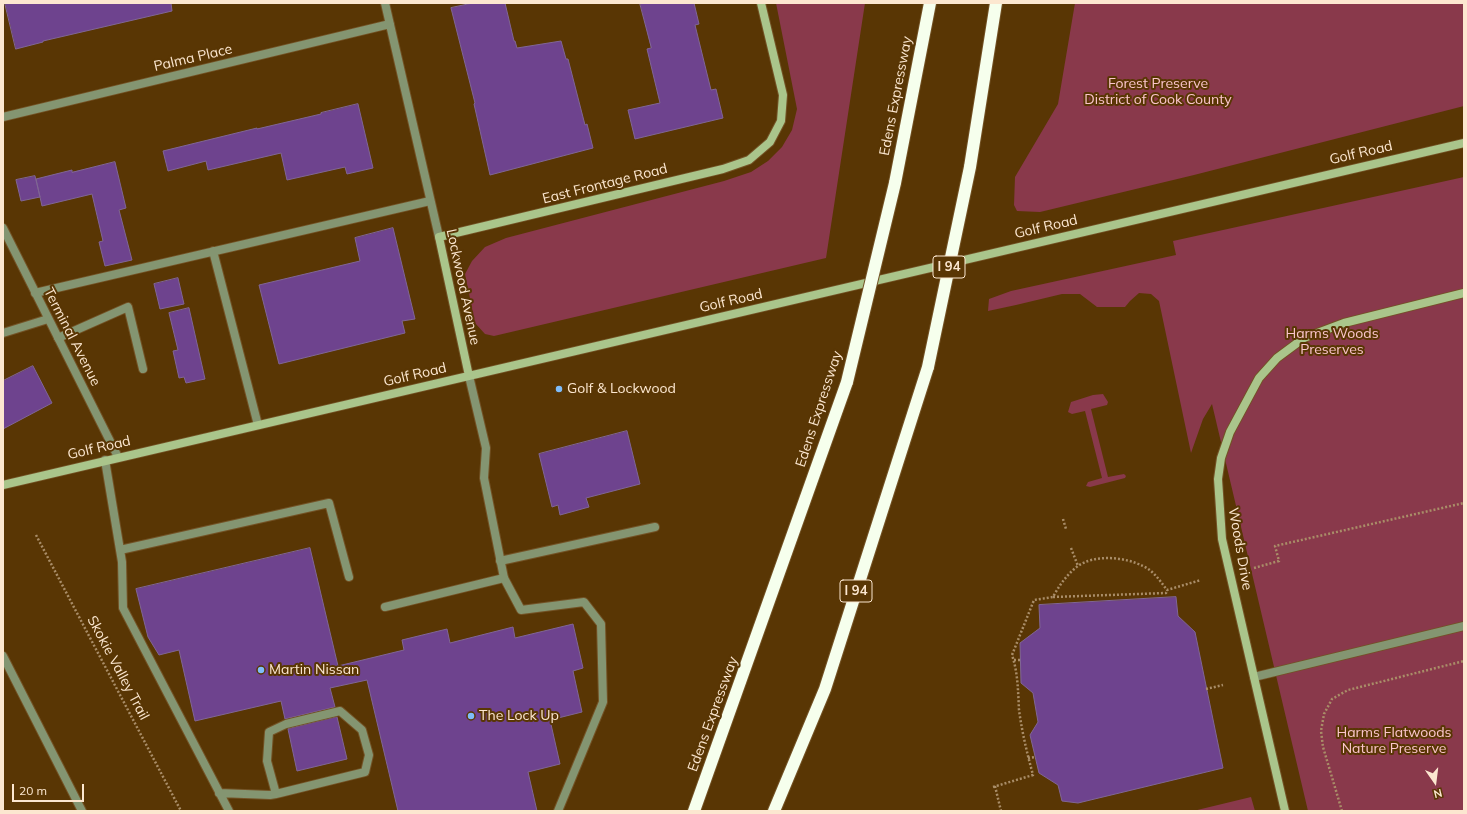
<!DOCTYPE html>
<html>
<head>
<meta charset="utf-8">
<style>
  body { margin:0 }
  #map { position:relative; width:1467px; height:814px; overflow:hidden; background:#593604; font-family:Mulish,sans-serif }
  canvas { display:block }
  .frame { position:absolute; inset:0; border:4px solid #fce7d0; pointer-events:none }
  .north { position:absolute; left:1415px; top:762px; width:40px; height:40px; -webkit-text-stroke:3px #593604; paint-order:stroke; rotate:166deg; font-size:11px; font-weight:700; line-height:16px; text-align:center; color:#fce7d0 }
  .north::after { content:''; display:block; margin:auto; width:14px; height:18px; background:#fce7d0; clip-path:polygon(50% 0,100% 100%,50% 72%,0 100%) }
  .scale { position:absolute; left:12px; top:784px; width:72px; height:18px; box-sizing:border-box; border:2px solid #fce7d0; border-top:0; padding-left:5px; font-size:12px; line-height:14px; white-space:nowrap; color:#fce7d0; -webkit-text-stroke:3px #593604; paint-order:stroke }
</style>
</head>
<body>
<div id="map">
<canvas width="1467" height="814"></canvas>
<div class="frame"></div>
<div class="north">N</div>
<div class="scale">20 m</div>
</div>
<script>
const ctx = document.querySelector('canvas').getContext('2d');
ctx.lineJoin = 'round';
function fill(path, color) { ctx.fillStyle = color; ctx.fill(path, 'evenodd'); }
function strokePath(path, color, width, dash) { ctx.strokeStyle = color; ctx.lineWidth = width; ctx.lineCap = dash ? 'butt' : 'round'; ctx.setLineDash(dash || []); ctx.stroke(path); }
function write(font, color, halo, rows, align = 'center') {
  ctx.font = font + ' Mulish,sans-serif'; ctx.lineWidth = 4; ctx.setLineDash([]); ctx.textBaseline = 'middle'; ctx.strokeStyle = halo; ctx.fillStyle = color; for (const [text, x, y, turn = 0] of rows) {
    ctx.save(); ctx.translate(x, y); ctx.rotate((+turn || 0) * Math.PI / 180); ctx.textAlign = isNaN(turn) ? turn : align; if (halo) ctx.strokeText(text, 0, 0); ctx.fillText(text, 0, 0); ctx.restore();
  }
}
fill(new Path2D(`
  M 776,3 L 865,3 L 826,258 L 494,336 L 485,334 L 475,323 L 465,274 L 472,261 L 485,247 L 506,238 L 724,181 L 751,172 L 768,161 L 782,147 L 792,130 L 797,109 Z
  M 1075,3 L 1464,3 L 1464,106 L 1194,175 L 1040,212 L 1017,211 L 1014,205 L 1015,177 L 1058,104 Z
  M 1464,177 L 1464,811 L 1308,811 L 1212,404 L 1203,419 L 1191,453 L 1159,301 L 1151,294 L 1139,293 L 1130,301 L 1125,307 L 1097,307 L 1080,294 L 1062,294 L 1016,305 L 988,311 L 989,299 L 1011,291 L 1176,255 L 1173,241 Z
  M 1103,394 L 1108,402 L 1107,405 L 1091,409 L 1108,477 L 1124,474 L 1126,476 L 1125,478 L 1090,487 L 1086,486 L 1088,482 L 1102,478 L 1085,411 L 1072,414 L 1068,412 L 1071,402 L 1093,395 Z
  M 1251,797 L 1255,811 L 1193,811 Z`), '#89394b');
const building = new Path2D(`
  M 5,3 L 171,3 L 172,11 L 43,41 L 43,42 L 16,49 Z
  M 473,3 L 505,3 L 514,41 L 515,41 L 517,48 L 561,41 L 566,59 L 568,59 L 585,125 L 587,124 L 593,148 L 490,175 L 474,104 L 475,103 L 451,8 Z
  M 640,3 L 694,3 L 699,24 L 695,25 L 711,90 L 716,89 L 723,118 L 635,139 L 628,110 L 660,103 L 647,49 L 651,48 Z
  M 358,104 L 373,168 L 347,174 L 345,167 L 287,180 L 281,153 L 208,170 L 206,161 L 168,171 L 163,151 L 257,128 L 257,129 L 321,114 L 321,113 Z
  M 115,162 L 126,208 L 119,210 L 132,260 L 105,266 L 99,242 L 103,241 L 92,194 L 42,206 L 36,179 L 72,170 L 72,172 Z
  M 35,176 L 40,197 L 21,201 L 16,180 Z
  M 393,228 L 415,319 L 402,321 L 405,333 L 279,364 L 259,285 L 360,261 L 355,238 Z
  M 178,278 L 184,304 L 160,309 L 154,284 Z
  M 189,308 L 205,379 L 186,383 L 184,377 L 179,378 L 173,351 L 178,350 L 169,313 Z
  M 33,366 L 52,403 L 3,429 L 3,381 Z
  M 627,431 L 640,484 L 586,498 L 589,507 L 560,515 L 558,505 L 552,507 L 539,454 Z
  M 310,548 L 338,666 L 404,650 L 402,640 L 447,629 L 450,643 L 513,627 L 515,638 L 573,624 L 583,668 L 573,671 L 582,712 L 550,720 L 560,764 L 528,772 L 537,811 L 398,811 L 367,680 L 330,688 L 335,707 L 285,719 L 281,701 L 195,721 L 179,650 L 159,655 L 148,637 L 136,589 Z
  M 1176,597 L 1178,616 L 1195,632 L 1223,768 L 1078,803 L 1062,801 L 1058,785 L 1039,773 L 1030,735 L 1038,722 L 1033,693 L 1021,683 L 1020,643 L 1040,628 L 1039,605 Z
  M 337,717 L 347,759 L 297,771 L 288,729 Z`);
fill(building, '#6e438e');
strokePath(building, '#806695', 1);
const lane = new Path2D(`
  M 213,251 L 258,425
  M 35,293 L 430,201
  M 3,333 L 48,319
  M 58,338 L 128,307 L 143,369
  M 105,460 L 122,562 L 123,608 L 229,811
  M 120,550 L 329,503 L 349,577
  M 500,561 L 655,527
  M 385,607 L 504,578 L 521,610 L 584,602 L 601,624 L 603,702 L 558,811
  M 3,656 L 82,811
  M 1254,677 L 1464,626
  M 219,793 L 270,795 L 276,794 L 365,772 L 369,755 L 362,730 L 340,711 L 286,724 L 269,732 L 267,761 L 276,794`);
const street = new Path2D(`
  M 385,3 L 439,237
  M 3,117 L 390,24
  M 3,228 L 118,457
  M 469,376 L 486,448 L 484,478 L 504,578`);
const secondary = new Path2D(`
  M 469,376 L 439,237 L 723,169 L 749,160 L 770,142 L 781,121 L 783,95 L 761,3
  M 3,485 L 1464,143
  M 1285,811 L 1222,539 L 1218,479 L 1221,458 L 1230,432 L 1259,378 L 1277,358 L 1304,338 L 1344,323 L 1464,293`);
const highway = new Path2D(`
  M 970,167 L 996,3
  M 895,183 L 930,3
  M 694,811 L 847,382
  M 774,811 L 825,689 L 928,367`);
strokePath(lane, '#735225', 10);
strokePath(street, '#735225', 10);
strokePath(secondary, '#735225', 10);
strokePath(highway, '#735225', 14);
strokePath(new Path2D(`
  M 1063,519 L 1066,529
  M 36,535 L 181,811
  M 1071,548 L 1078,566
  M 1254,568 L 1279,561 L 1275,546 L 1464,503
  M 1053,597 L 1166,593 L 1167,590
  M 1014,660 L 1021,660
  M 1206,689 L 1223,685
  M 1028,758 L 1035,757
  M 995,786 L 1001,811
  M 993,787 L 1033,775 C 1027,753 1022,732 1019,710 C 1018,691 1018,673 1012,655 L 1034,600 L 1053,597 C 1059,586 1067,574 1078,566 C 1095,554 1125,557 1143,566 C 1154,571 1160,581 1167,590 L 1201,580
  M 1342,811 L 1323,747 L 1321,731 L 1324,714 L 1332,699 L 1348,690 L 1464,661`), '#a98d68', 2.5, [2, 2]);
strokePath(lane, '#849571', 8);
strokePath(street, '#849571', 8);
strokePath(secondary, '#aac58b', 8);
strokePath(highway, '#f6ffed', 12);
const highwayBridge = new Path2D(`
  M 928,367 L 970,167
  M 847,382 L 895,183`);
strokePath(highwayBridge, '#735225', 14, []);
strokePath(highwayBridge, '#f6ffed', 12);
for (const [x, y, r, color] of [
  [559,389,4,"#7fbdfa"],
  [261,670,4,"#7fbdfa"],
  [471,716,4,"#7fbdfa"]
]) { const dot = new Path2D(); dot.arc(x, y, r, 0, 2 * Math.PI); ctx.fillStyle = color; ctx.fill(dot); strokePath(dot, '#593604', 1.5); }
for (const [x, y, w] of [
  [949,267,32],
  [856,591,32]
]) { const box = new Path2D(); box.roundRect(x - w / 2, y - 11, w, 22, 3); ctx.fillStyle = '#593604'; ctx.fill(box); strokePath(box, '#fce7d0', 1); }
write('bold 13px', '#fce7d0', null, [
  ["I 94",949,267],
  ["I 94",856,591]
]);
write('14px', '#fce7d0', '#593604', [
  ["Palma Place",193,58,-13],
  ["Edens Expressway",896,96,-79],
  ["Golf Road",1361,153,-13],
  ["East Frontage Road",605,184,-14],
  ["Golf Road",1046,227,-13],
  ["Lockwood Avenue",463,287,78],
  ["Golf Road",731,301,-13],
  ["Terminal Avenue",72,337,63],
  ["Golf Road",415,375,-13],
  ["Edens Expressway",819,409,-72],
  ["Golf Road",99,448,-13],
  ["Woods Drive",1240,549,80],
  ["Skokie Valley Trail",118,668,62],
  ["Edens Expressway",713,714,-70]
]);
write('14px', '#fbc5cd', '#593604', [
  ["Forest Preserve",1158,84],
  ["District of Cook County",1158,100],
  ["Harms Woods",1332,334],
  ["Preserves",1332,350],
  ["Harms Flatwoods",1394,733],
  ["Nature Preserve",1394,749]
]);
write('14px', '#fce7d0', '#593604', [
  ["Golf & Lockwood",567,389],
  ["Martin Nissan",269,670],
  ["The Lock Up",479,716]
], 'left');
</script>
</body>
</html>
